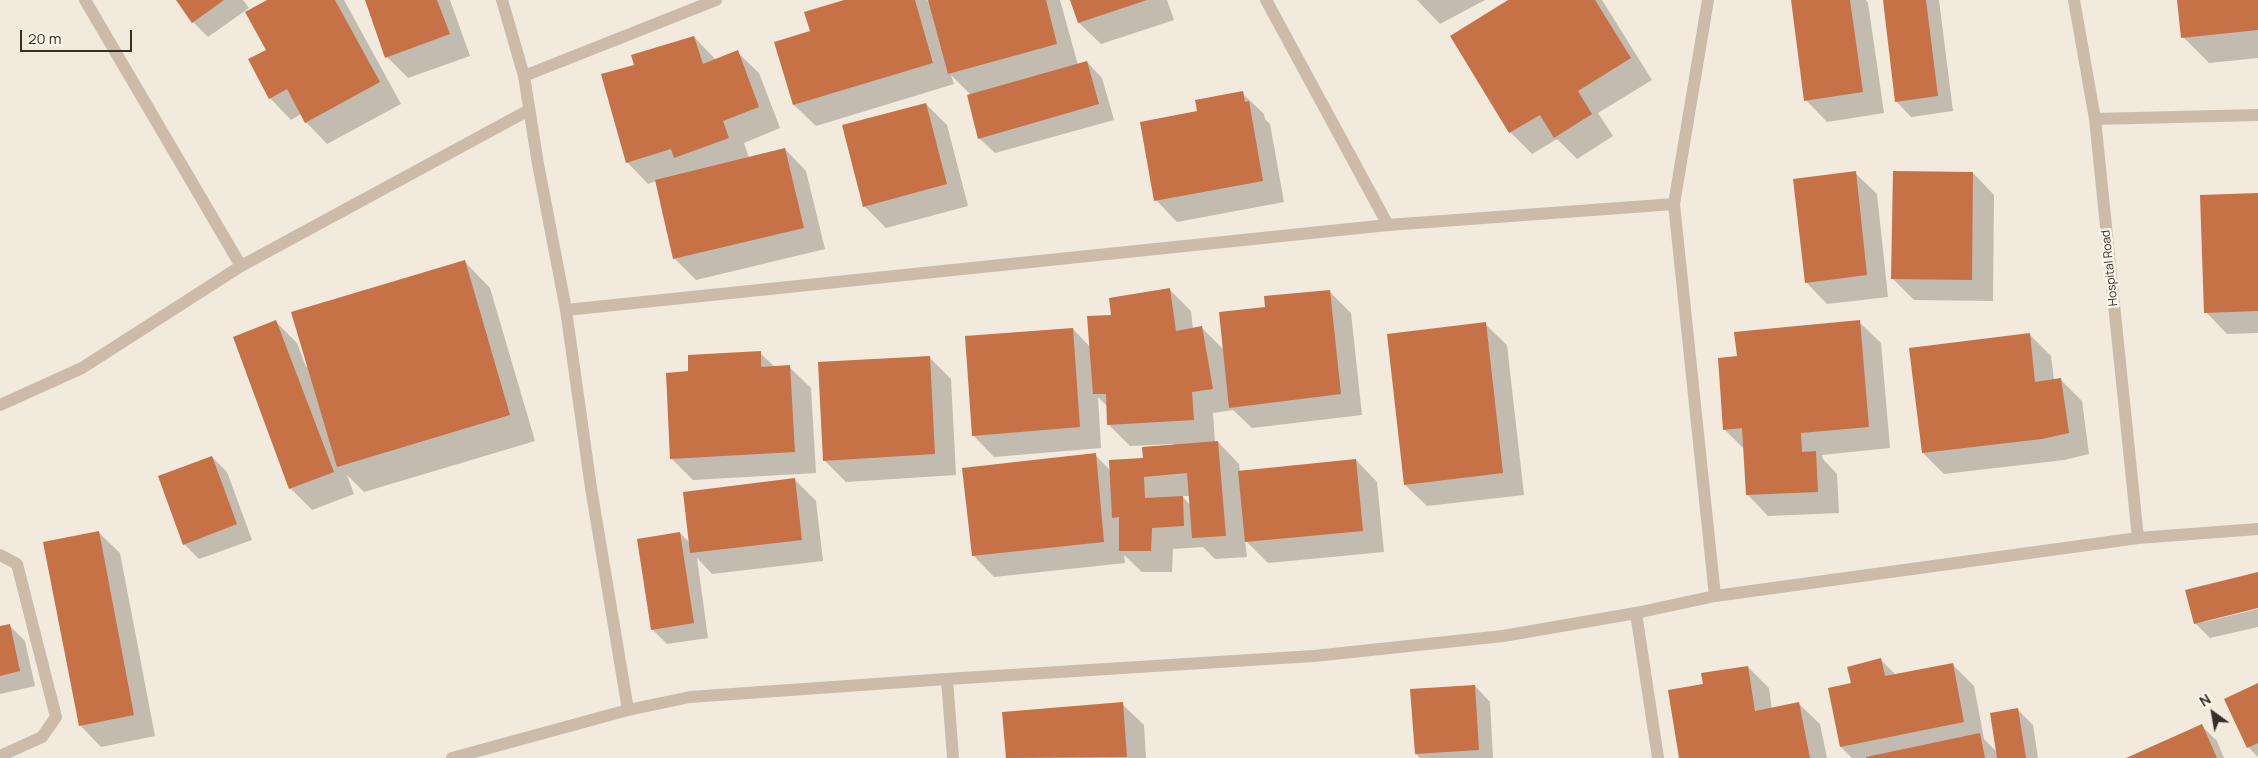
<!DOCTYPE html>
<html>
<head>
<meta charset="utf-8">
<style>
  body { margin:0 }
  #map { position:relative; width:2258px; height:758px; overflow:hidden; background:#f2eadc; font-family:Manrope,sans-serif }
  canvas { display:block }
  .north { position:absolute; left:2188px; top:688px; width:50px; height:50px; -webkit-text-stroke:4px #faf4e9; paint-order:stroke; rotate:328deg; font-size:14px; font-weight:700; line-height:20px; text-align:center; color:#372e28 }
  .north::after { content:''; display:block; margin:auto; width:18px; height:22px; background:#372e28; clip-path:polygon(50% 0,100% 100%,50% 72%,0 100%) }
  .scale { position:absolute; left:20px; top:30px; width:112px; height:22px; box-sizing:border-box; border:2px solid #372e28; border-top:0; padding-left:6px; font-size:15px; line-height:18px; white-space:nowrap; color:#372e28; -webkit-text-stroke:4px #faf4e9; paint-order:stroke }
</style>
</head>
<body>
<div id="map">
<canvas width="2258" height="758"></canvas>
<div class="north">N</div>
<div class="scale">20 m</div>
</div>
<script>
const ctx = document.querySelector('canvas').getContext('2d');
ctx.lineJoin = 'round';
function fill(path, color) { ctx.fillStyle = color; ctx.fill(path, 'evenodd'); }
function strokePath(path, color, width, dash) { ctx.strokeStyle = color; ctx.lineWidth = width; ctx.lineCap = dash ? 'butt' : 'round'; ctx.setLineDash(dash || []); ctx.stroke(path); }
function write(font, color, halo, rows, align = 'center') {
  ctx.font = font + ' Manrope,sans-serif'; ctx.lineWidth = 5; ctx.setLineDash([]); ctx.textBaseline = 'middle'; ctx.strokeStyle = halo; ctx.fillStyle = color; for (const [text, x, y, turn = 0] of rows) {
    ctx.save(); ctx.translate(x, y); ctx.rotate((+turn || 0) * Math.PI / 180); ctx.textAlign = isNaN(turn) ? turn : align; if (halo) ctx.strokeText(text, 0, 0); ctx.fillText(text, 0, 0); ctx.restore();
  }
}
fill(new Path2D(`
  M 177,0 L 243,0 L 249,8 L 208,37 L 193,22 Z
  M 270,0 L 344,0 L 401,104 L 327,144 L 306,122 L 301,114 L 291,120 L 270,98 L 267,51 Z
  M 366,0 L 450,0 L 470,56 L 408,78 L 387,57 Z
  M 848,0 L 927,0 L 931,4 L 930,0 L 1060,0 L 1078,65 L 1087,62 L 1102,78 L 1114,120 L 995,153 L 979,138 L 971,95 L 951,75 L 954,84 L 816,126 L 794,105 L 776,43 L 811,32 Z
  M 1072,0 L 1167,0 L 1174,20 L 1101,44 L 1079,23 Z
  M 1417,0 L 1485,0 L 1440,24 Z
  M 1511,0 L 1602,0 L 1652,80 L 1598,113 L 1613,136 L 1577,159 L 1557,139 L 1532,154 L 1510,132 Z
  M 1792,0 L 1866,0 L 1868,3 L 1884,113 L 1827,122 L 1806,100 Z
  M 1884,0 L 1939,0 L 1953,111 L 1911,117 L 1896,101 Z
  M 2179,0 L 2258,0 L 2258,58 L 2209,63 L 2183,37 Z
  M 694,37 L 716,60 L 737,52 L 759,73 L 780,128 L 744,143 L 749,158 L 785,149 L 806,171 L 825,249 L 696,280 L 675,259 L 656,181 L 648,184 L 627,162 L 635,65 Z
  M 1242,93 L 1264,114 L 1265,119 L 1270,124 L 1284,202 L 1177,222 L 1156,200 L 1199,112 Z
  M 926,104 L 947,125 L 968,206 L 886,228 L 864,206 Z
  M 1855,173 L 1877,194 L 1888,297 L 1827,304 L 1806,282 Z
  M 1973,173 L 1994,195 L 1993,301 L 1914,300 L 1892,278 Z
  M 2258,194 L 2258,333 L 2227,334 L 2206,312 Z
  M 464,261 L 490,288 L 535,441 L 364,492 L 347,475 L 354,494 L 312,510 L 290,488 L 276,322 L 297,343 L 306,367 Z
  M 1170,290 L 1191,311 L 1193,329 L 1202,328 L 1224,350 L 1266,308 L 1330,292 L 1351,313 L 1362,415 L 1252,428 L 1233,410 L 1213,413 L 1215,442 L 1218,442 L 1239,464 L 1240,472 L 1356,460 L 1377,482 L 1384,552 L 1268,563 L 1245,540 L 1247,557 L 1215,559 L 1203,547 L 1173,549 L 1172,572 L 1142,572 L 1124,555 L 1125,563 L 994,577 L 973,555 L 1095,455 L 1111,471 L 1173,446 L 1173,444 L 1130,446 L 1109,425 L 1108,407 L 1098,397 L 1101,448 L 994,457 L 973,435 L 1073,329 L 1091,348 L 1113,316 ZM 1182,496 L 1190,496 L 1190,505 Z
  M 1859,322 L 1881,343 L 1890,448 L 1822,455 L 1823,459 L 1837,474 L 1839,513 L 1768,516 L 1747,494 L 1745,450 L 1724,429 Z
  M 1485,324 L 1507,345 L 1524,495 L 1427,506 L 1405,485 Z
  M 2030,335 L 2051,356 L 2054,380 L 2060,379 L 2082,401 L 2089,454 L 2064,460 L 1944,474 L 1923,453 Z
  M 760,353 L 775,367 L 789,367 L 811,388 L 816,473 L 693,480 L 672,459 L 690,373 Z
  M 929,357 L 951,379 L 956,475 L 846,482 L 824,460 Z
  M 212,457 L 227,472 L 252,540 L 199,559 L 184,544 Z
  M 795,480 L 816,501 L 823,561 L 712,574 L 697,558 L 708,638 L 667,644 L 652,629 L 680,533 L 690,543 Z
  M 98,532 L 120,553 L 155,736 L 101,747 L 80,725 Z
  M 2258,573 L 2258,607 L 2204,620 L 2204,622 L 2258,609 L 2258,627 L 2210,638 L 2195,623 Z
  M 9,625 L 25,641 L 35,686 L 0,694 L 0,627 Z
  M 1881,660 L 1896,675 L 1952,664 L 1974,686 L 1984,739 L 1998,753 L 2018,710 L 2033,725 L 2038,758 L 1852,758 L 1841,747 L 1852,684 Z
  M 1748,667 L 1769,688 L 1772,709 L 1798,703 L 1820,724 L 1827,758 L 1680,758 L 1705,685 Z
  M 2258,685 L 2258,757 L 2248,747 Z
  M 1475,686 L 1490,702 L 1493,758 L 1420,758 L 1416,754 Z
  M 1122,704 L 1144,725 L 1146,758 L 1007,758 L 1003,713 Z
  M 2201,725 L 2217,741 L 2224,758 L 2129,758 Z`), '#0003');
fill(new Path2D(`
  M 176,0 L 224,0 L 192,23 Z
  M 267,0 L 335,0 L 380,82 L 305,123 L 287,89 L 269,99 L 248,59 L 266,50 L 245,12 Z
  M 365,0 L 437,0 L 450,34 L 385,58 Z
  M 844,0 L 915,0 L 933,63 L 793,105 L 774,42 L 810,31 L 804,12 Z
  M 928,0 L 1046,0 L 1057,44 L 948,74 Z
  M 1070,0 L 1147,0 L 1078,23 Z
  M 1508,0 L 1595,0 L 1631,58 L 1578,91 L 1592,114 L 1554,138 L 1540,115 L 1509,133 L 1450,36 Z
  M 1791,0 L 1850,0 L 1863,92 L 1804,101 Z
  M 1883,0 L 1926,0 L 1938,96 L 1895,102 Z
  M 2177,0 L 2258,0 L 2258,30 L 2181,38 Z
  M 694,36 L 703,64 L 738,50 L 759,107 L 723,121 L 729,138 L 674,158 L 671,149 L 626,163 L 601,74 L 634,65 L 631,55 Z
  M 1087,61 L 1099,104 L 978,139 L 967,95 Z
  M 1243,91 L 1245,102 L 1249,101 L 1263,181 L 1154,201 L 1140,122 L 1197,111 L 1195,100 Z
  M 926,103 L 947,184 L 863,207 L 842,125 Z
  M 785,148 L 804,228 L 673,259 L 655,180 Z
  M 1856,171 L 1867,275 L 1805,283 L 1793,179 Z
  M 1893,171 L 1973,172 L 1972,280 L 1891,279 Z
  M 2258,193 L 2258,311 L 2204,313 L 2200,195 Z
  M 465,260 L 510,415 L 337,467 L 291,312 Z
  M 1170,288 L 1176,331 L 1202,326 L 1213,389 L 1192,392 L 1194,420 L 1107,425 L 1106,394 L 1093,394 L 1087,316 L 1111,315 L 1109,298 Z
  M 1330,290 L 1341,394 L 1229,408 L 1219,312 L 1265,307 L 1264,296 Z
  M 276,320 L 334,472 L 289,489 L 233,337 Z
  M 1860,320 L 1869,427 L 1801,433 L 1802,452 L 1816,451 L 1818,492 L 1746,495 L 1742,428 L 1723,430 L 1718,358 L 1737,356 L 1734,332 Z
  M 1486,322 L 1503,473 L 1404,485 L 1387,334 Z
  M 1073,328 L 1080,427 L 972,436 L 965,336 Z
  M 2030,333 L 2035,382 L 2061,378 L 2069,433 L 2042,439 L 1922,453 L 1909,348 Z
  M 761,351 L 761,367 L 790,365 L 795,452 L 670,459 L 666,373 L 688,371 L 688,355 Z
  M 930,356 L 935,454 L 823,461 L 818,362 Z
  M 1218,441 L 1226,536 L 1192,538 L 1187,473 L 1144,477 L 1145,498 L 1183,496 L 1184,526 L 1152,528 L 1151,551 L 1119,551 L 1119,517 L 1112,518 L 1109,460 L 1143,458 L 1142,447 Z
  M 1096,453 L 1104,542 L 972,556 L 962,468 Z
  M 212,456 L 237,524 L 183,545 L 158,476 Z
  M 1356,459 L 1363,531 L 1245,542 L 1238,471 Z
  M 795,478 L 802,540 L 690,553 L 683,492 Z
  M 99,531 L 134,715 L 79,726 L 43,542 Z
  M 680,532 L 694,623 L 651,630 L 637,539 Z
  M 2258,572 L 2258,608 L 2194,624 L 2185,590 Z
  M 10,624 L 20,671 L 0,676 L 0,626 Z
  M 1881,658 L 1885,676 L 1953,663 L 1964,722 L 1840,747 L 1828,688 L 1851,683 L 1847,667 Z
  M 1748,666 L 1755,711 L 1799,702 L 1810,758 L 1679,758 L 1668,690 L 1703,684 L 1701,673 Z
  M 2258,683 L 2258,743 L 2247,748 L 2224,699 Z
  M 1475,685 L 1479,750 L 1415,754 L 1410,689 Z
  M 1123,702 L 1127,757 L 1006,758 L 1002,712 Z
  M 2018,708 L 2026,758 L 1997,758 L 1990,713 Z
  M 2202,724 L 2217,758 L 2126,758 Z
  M 1980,733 L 1985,758 L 1866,758 L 1866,757 Z`), '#c77146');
strokePath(new Path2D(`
  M 0,555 L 17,564 L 56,717 L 42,737 L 0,756`), '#cbbba8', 12);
strokePath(new Path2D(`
  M 85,0 L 241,266
  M 502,0 L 524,76 L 538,164 L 566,310
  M 1266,0 L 1388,225
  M 2074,0 L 2095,119 L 2138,538
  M 524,76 L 716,0
  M 2095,119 L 2258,115
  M 1674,204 L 1708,0
  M 0,405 L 82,368 L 241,266 L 529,110
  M 1636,613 L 1658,758
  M 947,679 L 953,758
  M 628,710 L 591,488 L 566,310 L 1388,225 L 1674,204 L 1715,596
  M 452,758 L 628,710 L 690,697 L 947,679 L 1314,656 L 1503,636 L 1636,613 L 1715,596 L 2138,538 L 2258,529`), '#cbbba8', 12);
write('12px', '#372e28', '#faf4e9', [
  ["Hospital Road",2110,268,-96]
]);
</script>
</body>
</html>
